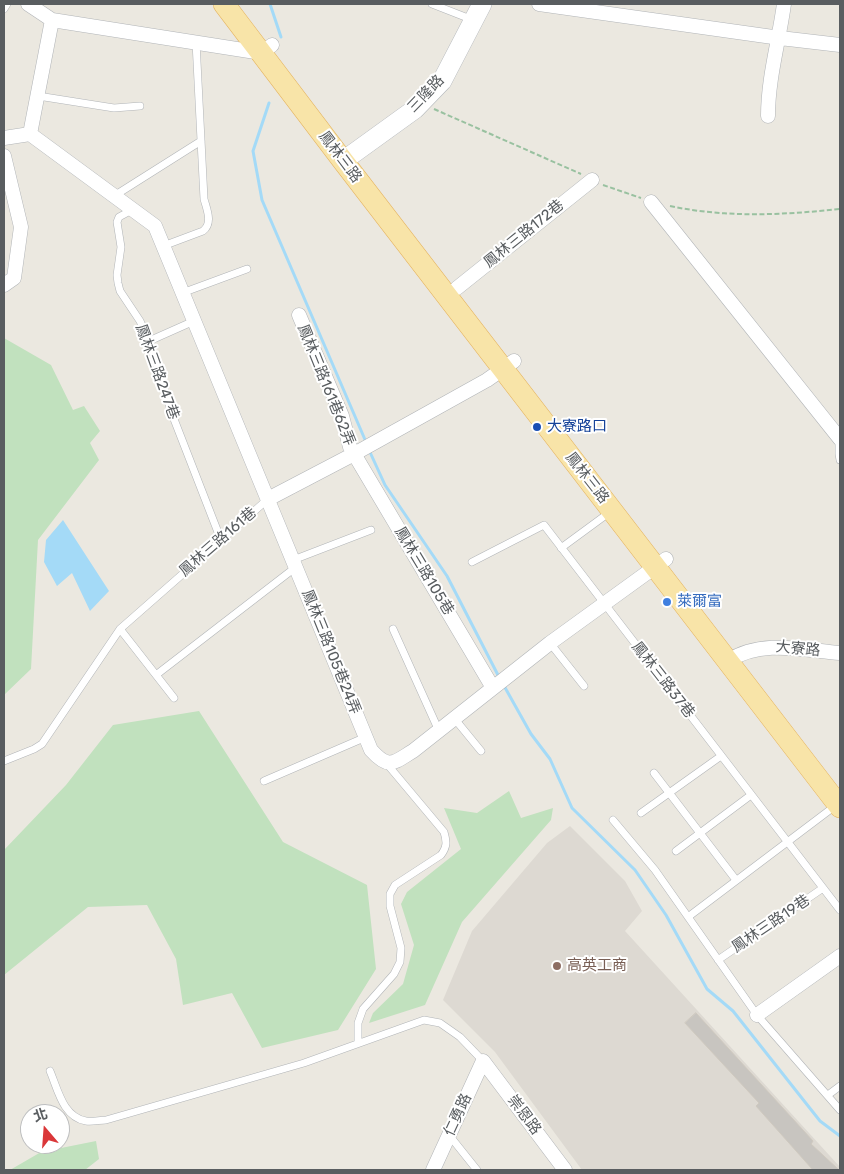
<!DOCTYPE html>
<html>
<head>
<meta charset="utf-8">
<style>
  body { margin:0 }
  #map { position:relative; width:844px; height:1174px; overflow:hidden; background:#ebe8e0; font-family:Rubik,"Noto Sans TC",sans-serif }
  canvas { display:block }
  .frame { position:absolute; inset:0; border:5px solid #595d60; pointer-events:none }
  .north { position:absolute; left:20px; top:1104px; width:50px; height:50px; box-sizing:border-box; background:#fff; border:1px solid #bdbebf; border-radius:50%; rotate:342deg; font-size:14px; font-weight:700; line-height:20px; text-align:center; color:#595d60 }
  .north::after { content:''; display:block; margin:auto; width:18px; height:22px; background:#da3739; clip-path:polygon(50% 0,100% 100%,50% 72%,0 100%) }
</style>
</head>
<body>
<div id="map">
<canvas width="844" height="1174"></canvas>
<div class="frame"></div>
<div class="north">北</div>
</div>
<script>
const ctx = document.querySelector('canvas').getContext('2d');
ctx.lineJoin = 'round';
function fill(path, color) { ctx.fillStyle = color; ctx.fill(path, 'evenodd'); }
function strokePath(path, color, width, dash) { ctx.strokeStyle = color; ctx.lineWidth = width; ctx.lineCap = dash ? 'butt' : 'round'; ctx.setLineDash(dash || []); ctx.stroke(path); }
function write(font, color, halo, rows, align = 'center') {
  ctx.font = font + ' Rubik,"Noto Sans TC",sans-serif'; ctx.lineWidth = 4; ctx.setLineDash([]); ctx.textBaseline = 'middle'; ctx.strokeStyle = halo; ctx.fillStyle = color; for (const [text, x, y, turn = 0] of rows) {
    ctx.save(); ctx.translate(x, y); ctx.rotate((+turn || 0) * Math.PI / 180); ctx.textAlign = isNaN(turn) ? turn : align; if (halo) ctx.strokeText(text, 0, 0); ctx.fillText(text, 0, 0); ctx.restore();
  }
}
fill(new Path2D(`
  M 570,826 L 625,881 L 642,911 L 625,931 L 840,1167 L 840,1170 L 582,1170 L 495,1052 L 443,1000 L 472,931 L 547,843 Z`), '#ddd9d2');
fill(new Path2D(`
  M 4,338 L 51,365 L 73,410 L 84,406 L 100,431 L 90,443 L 99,460 L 38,540 L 31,669 L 4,695 Z
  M 199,711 L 283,842 L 367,885 L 376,969 L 338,1030 L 262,1048 L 232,993 L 183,1005 L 176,959 L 147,905 L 88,907 L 4,975 L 4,850 L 66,785 L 113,725 Z
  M 509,791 L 521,818 L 553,808 L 551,820 L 462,922 L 425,1005 L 369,1023 L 373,1013 L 403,984 L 414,945 L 401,904 L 407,892 L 461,849 L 444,808 L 477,813 Z
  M 96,1141 L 99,1159 L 85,1170 L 10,1170 L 41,1152 Z`), '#c1e1be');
fill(new Path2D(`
  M 63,520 L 109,591 L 90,611 L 72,573 L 57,586 L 44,562 L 46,540 Z`), '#a4daf7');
strokePath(new Path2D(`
  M 270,4 L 281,37
  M 269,103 L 253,151 L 262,200 L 366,442
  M 369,450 L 385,485 L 447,576 L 500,679
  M 503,684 L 531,734 L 550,759 L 572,808 L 635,870 L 666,915 L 707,989 L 733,1011 L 820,1121 L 840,1136`), '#a4daf7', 3);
const building = new Path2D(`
  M 696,1013 L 813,1141 L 811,1144 L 839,1170 L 813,1170 L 756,1106 L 759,1103 L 685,1023 Z`);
fill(building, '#c8c5c0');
strokePath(building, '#cfc9bf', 1);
const lane = new Path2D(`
  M 432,4 L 473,20
  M 4,9 L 7,4
  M 38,96 L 114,108 L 140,106
  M 114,196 L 201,141
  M 132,210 L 119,217 L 117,222 L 121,247 L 117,275 L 118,283 L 120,291 L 140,321 L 149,341 L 172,414 L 221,540
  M 163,246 L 203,231 C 213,223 207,210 204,199 L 196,42
  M 182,293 L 247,269
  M 149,341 L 194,321
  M 839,439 L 839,454 L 840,460
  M 561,548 L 610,512
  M 293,560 L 371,530
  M 472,562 L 544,525 L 840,910
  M 120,629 L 174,698
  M 393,629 L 439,731
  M 550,643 L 584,686
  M 156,675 L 296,567
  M 454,718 L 481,751
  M 4,761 L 34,749 L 42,744 L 120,629 L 268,499
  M 654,773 L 736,880
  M 264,781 L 366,737
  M 641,813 L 721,756
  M 613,820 L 655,870 L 757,1015 L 840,1110
  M 676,851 L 751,795
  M 688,917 L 835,806
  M 718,960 L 823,888
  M 358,1043 L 358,1023 L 363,1009 L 394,974 L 400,962 L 401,948 L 390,906 L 390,894 L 395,885 L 441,855 C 447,847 447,842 444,832 L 387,764
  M 50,1071 C 58,1090 63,1117 86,1121 C 92,1122 100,1120 106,1120 L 304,1063 L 424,1020 L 440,1023 L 460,1037 L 483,1061
  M 828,1095 L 840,1086
  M 449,1135 L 477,1170`);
const street = new Path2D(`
  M 28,4 L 52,20 L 262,53 L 272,45
  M 539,4 L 780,38 L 840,45
  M 768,116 C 768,78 779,41 784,4
  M 30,134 L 155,226 L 371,750 C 389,770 393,763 413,751 L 550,643 L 666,559
  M 4,138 L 30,134 L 52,20
  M 4,156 L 21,227 L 14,278 L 4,285
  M 651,202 L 840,439
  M 457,288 L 592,180
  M 299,315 L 342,416 L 350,447 L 493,688
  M 268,499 L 354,454 L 487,380 L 514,361
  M 728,661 C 761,639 803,650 840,653
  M 757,1015 L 840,956
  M 433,1170 L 483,1061 L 565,1170`);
const secondary = new Path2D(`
  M 343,161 L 415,109 L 442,81 L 482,4`);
const primary = new Path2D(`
  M 224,4 L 343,161 L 840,807`);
strokePath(lane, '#b1b4b7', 8);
strokePath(street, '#b1b4b7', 15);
strokePath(secondary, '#b2b6ba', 20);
strokePath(primary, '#e5b460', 22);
strokePath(new Path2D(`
  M 434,109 L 581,174
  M 603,185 L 641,198
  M 670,206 C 726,218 783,215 840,209`), '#99c1a0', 2, [5, 2.5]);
strokePath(lane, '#fff', 7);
strokePath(street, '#fff', 14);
strokePath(secondary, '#fff', 19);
strokePath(primary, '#f8e4a8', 21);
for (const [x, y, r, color] of [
  [537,427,5,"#1a4fb4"],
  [667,602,5,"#3f7fe0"],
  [557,966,5,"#8d6e63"]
]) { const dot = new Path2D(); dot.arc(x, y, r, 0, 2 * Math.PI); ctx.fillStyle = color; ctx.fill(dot); strokePath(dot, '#fff', 2); }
write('15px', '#595d60', '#fff', [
  ["三隆路",426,94,-46],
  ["鳳林三路",340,157,53],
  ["鳳林三路172巷",524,234,-39],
  ["鳳林三路247巷",157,372,70],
  ["鳳林三路161巷62弄",326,385,68],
  ["鳳林三路",587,478,52],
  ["鳳林三路161巷",218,542,-41],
  ["鳳林三路105巷",424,571,59],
  ["大寮路",798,649,5],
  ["鳳林三路105巷24弄",331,652,68],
  ["鳳林三路37巷",663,680,52],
  ["鳳林三路19巷",771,924,-34],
  ["仁勇路",458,1115,-65],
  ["崇恩路",524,1115,53]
]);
write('15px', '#164399', '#fff', [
  ["大寮路口",547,427]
], 'left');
write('15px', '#366cbe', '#fff', [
  ["萊爾富",677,602]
], 'left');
write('15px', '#785e54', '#fff', [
  ["高英工商",567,966]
], 'left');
</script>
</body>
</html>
